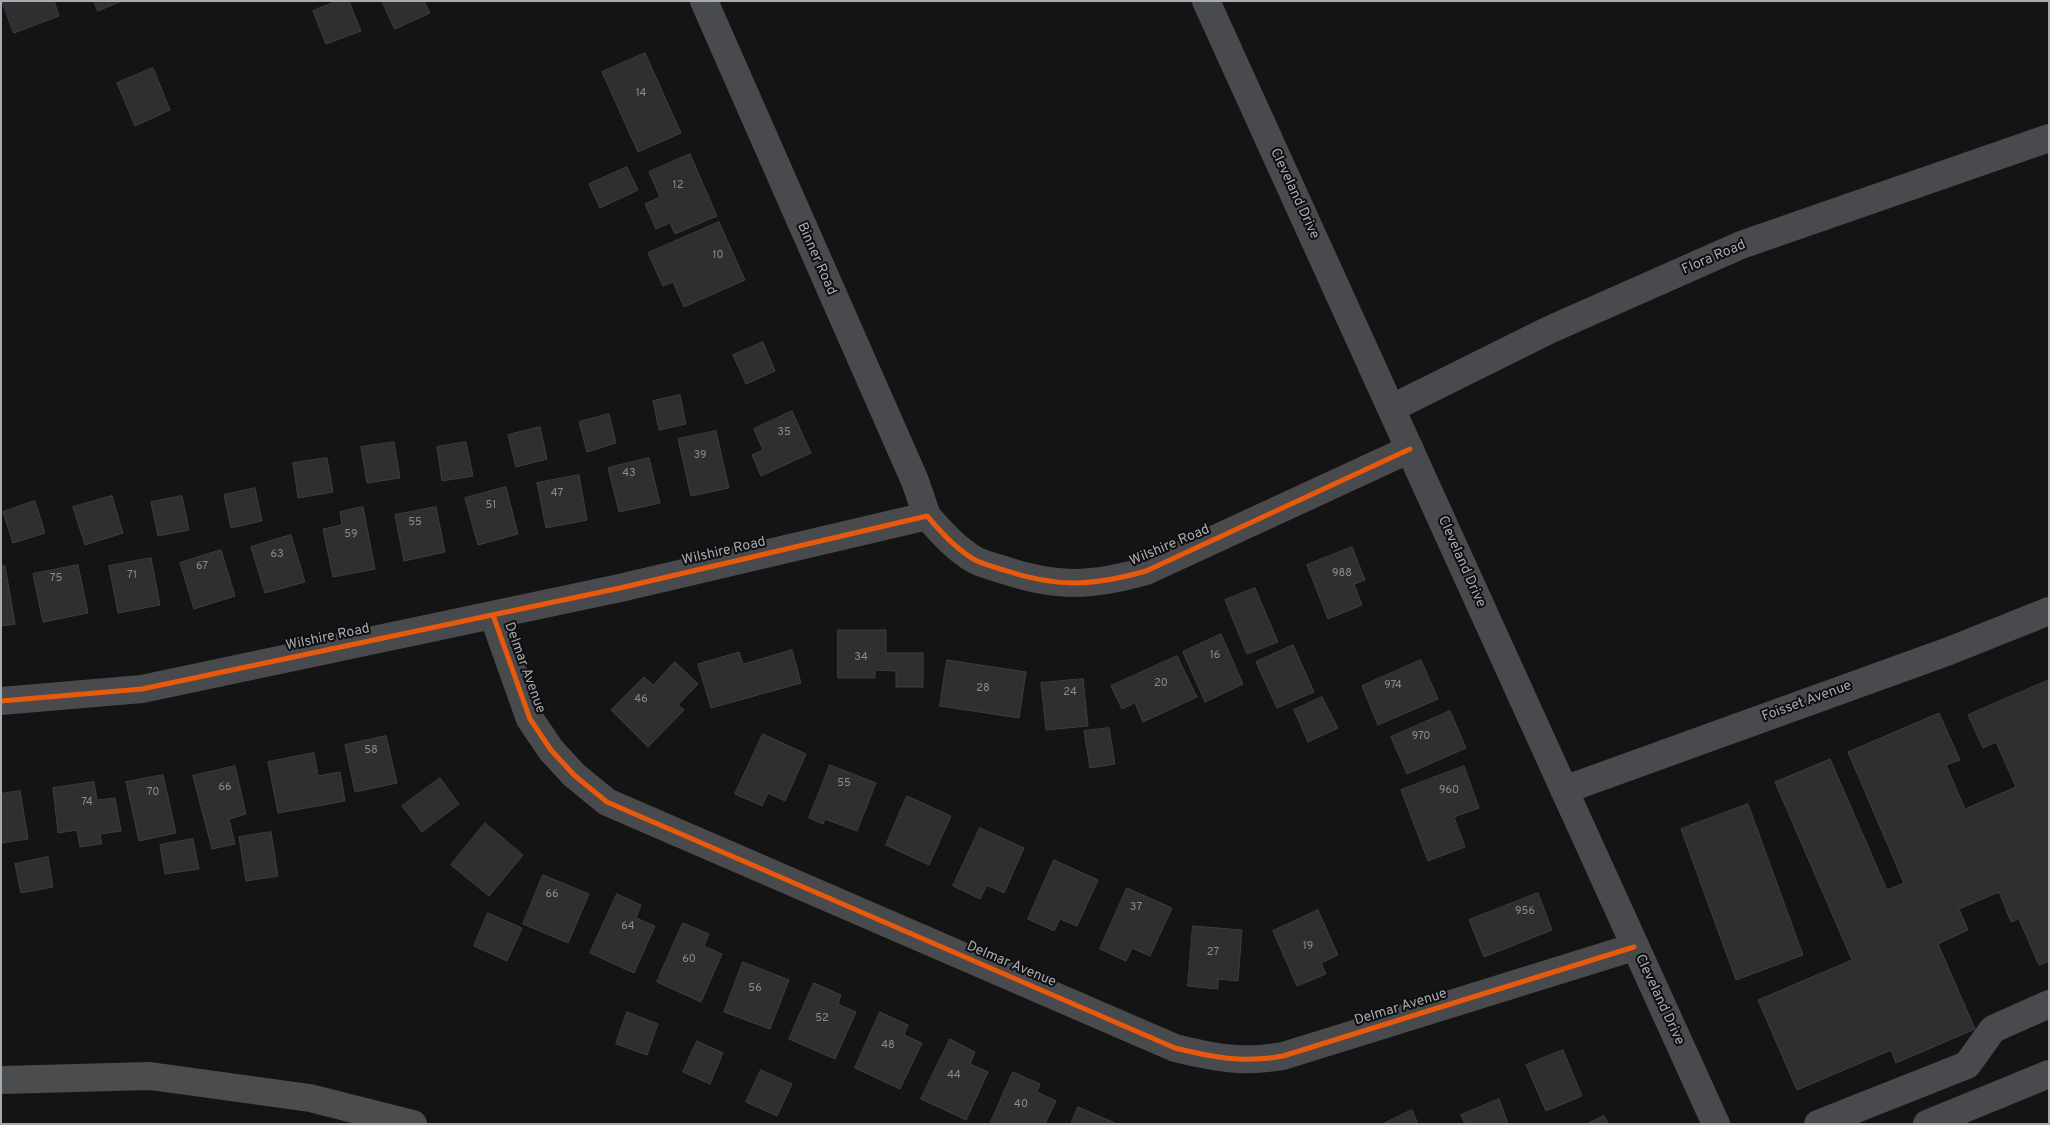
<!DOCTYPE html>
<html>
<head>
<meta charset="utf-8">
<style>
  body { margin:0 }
  #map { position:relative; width:2050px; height:1125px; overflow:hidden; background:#141415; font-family:Overpass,sans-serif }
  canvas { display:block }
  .frame { position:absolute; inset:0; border:2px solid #a6abb4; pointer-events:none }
</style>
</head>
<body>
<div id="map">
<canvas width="2050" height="1125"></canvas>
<div class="frame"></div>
</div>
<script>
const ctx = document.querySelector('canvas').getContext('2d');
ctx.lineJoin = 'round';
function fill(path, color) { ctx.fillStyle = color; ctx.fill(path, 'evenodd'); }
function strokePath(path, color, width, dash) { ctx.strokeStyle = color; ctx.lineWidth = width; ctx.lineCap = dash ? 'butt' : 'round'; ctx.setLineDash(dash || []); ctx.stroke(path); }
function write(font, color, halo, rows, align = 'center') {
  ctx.font = font + ' Overpass,sans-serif'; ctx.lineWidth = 4; ctx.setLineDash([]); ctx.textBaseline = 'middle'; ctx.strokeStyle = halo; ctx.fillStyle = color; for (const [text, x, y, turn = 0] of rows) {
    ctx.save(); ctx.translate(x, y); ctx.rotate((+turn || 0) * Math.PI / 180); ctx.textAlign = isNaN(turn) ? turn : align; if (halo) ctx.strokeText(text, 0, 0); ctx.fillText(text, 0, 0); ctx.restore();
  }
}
const building = new Path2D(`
  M 2,1 L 54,1 L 59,16 L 14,33 Z
  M 94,1 L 122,1 L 98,11 Z
  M 337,1 L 349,1 L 361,31 L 326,44 L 313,11 Z
  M 382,1 L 424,1 L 430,13 L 395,29 Z
  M 645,53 L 681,133 L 638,152 L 602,72 Z
  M 153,68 L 170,110 L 135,126 L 117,83 Z
  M 690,154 L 717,216 L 675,234 L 670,223 L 656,229 L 645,204 L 660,197 L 649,172 Z
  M 627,167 L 638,190 L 600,208 L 589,184 Z
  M 719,222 L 745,280 L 684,307 L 673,282 L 663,286 L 648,253 Z
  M 763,342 L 775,371 L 746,384 L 733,355 Z
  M 680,395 L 686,424 L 659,430 L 653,401 Z
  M 792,411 L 811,453 L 761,476 L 752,455 L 763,450 L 754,429 Z
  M 609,414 L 616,443 L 587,452 L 579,422 Z
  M 540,427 L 547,459 L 516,467 L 508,435 Z
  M 716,431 L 729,488 L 691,496 L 678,439 Z
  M 394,442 L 400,478 L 367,483 L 361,447 Z
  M 466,442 L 473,476 L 442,481 L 437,447 Z
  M 327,458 L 333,492 L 298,498 L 293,463 Z
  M 649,458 L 660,503 L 619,512 L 608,468 Z
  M 579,475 L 587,520 L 546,528 L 537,483 Z
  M 506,487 L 518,534 L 478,545 L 465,498 Z
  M 255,488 L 262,521 L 231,528 L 224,495 Z
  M 112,496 L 123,533 L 85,545 L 73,507 Z
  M 182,496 L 189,530 L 158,536 L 151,502 Z
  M 35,501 L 45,533 L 13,543 L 3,512 Z
  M 363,507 L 375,569 L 333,577 L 323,529 L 342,525 L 340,512 Z
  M 436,507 L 445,552 L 404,561 L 395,515 Z
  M 291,535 L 305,582 L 265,593 L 251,547 Z
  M 1352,547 L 1365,580 L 1354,584 L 1362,605 L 1328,619 L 1307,565 Z
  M 221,550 L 235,596 L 194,609 L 180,563 Z
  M 151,558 L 160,605 L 118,613 L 109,566 Z
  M 78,565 L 88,613 L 43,622 L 33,574 Z
  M 1,566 L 5,566 L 15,624 L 1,626 Z
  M 1255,588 L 1278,642 L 1247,654 L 1225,600 Z
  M 838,630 L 886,630 L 886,653 L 923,653 L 923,687 L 896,687 L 896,671 L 875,670 L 875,678 L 838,678 Z
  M 1221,634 L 1243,684 L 1205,702 L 1183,652 Z
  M 1293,645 L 1314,692 L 1277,708 L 1256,662 Z
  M 792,650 L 801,683 L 711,708 L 698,664 L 739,652 L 743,664 Z
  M 1177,656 L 1197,697 L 1143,722 L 1135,703 L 1122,709 L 1111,686 Z
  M 947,660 L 1026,672 L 1019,718 L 940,706 Z
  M 1421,660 L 1438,699 L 1378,725 L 1362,686 Z
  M 675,662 L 698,684 L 678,705 L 684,710 L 648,747 L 611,710 L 644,677 L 653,685 Z
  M 1083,679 L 1088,726 L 1046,730 L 1041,683 Z
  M 2049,680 L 2049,961 L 2039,965 L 2019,919 L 2011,922 L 1999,892 L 1959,909 L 1968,930 L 1938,944 L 1975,1029 L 1896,1063 L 1891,1050 L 1797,1090 L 1758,1000 L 1852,960 L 1775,782 L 1830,759 L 1887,890 L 1904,883 L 1848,752 L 1939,713 L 1960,760 L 1946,765 L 1965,809 L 2016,787 L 1996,742 L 1983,748 L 1968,715 Z
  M 1322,697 L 1338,728 L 1308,742 L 1294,710 Z
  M 1450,711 L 1466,748 L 1407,774 L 1391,737 Z
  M 1109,728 L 1115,764 L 1090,768 L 1084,731 Z
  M 763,734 L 806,754 L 785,801 L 768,793 L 762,806 L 735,794 Z
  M 386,736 L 397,783 L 355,792 L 345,745 Z
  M 314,753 L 318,776 L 340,772 L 345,801 L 278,813 L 268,762 Z
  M 830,765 L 876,783 L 857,831 L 825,819 L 823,824 L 809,818 Z
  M 235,766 L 246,814 L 229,819 L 235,844 L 212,849 L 193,776 Z
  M 1464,766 L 1479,808 L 1454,817 L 1465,847 L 1428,861 L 1401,790 Z
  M 163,775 L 176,833 L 139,841 L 126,782 Z
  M 440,778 L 459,804 L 422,832 L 402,806 Z
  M 94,782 L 97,800 L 115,798 L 121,831 L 100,834 L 102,844 L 80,847 L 77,830 L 58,833 L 53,788 Z
  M 20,791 L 28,839 L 1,843 L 1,794 Z
  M 907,796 L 951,816 L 929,865 L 886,845 Z
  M 1748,804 L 1803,955 L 1736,980 L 1681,829 Z
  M 485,823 L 523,855 L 489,896 L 451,865 Z
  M 980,828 L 1024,848 L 1004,893 L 987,885 L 980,899 L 953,886 Z
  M 271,832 L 278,876 L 246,881 L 239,837 Z
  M 193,839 L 199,869 L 165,874 L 160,845 Z
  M 48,857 L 53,887 L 21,893 L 15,864 Z
  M 1054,860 L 1098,880 L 1077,926 L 1060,919 L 1054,931 L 1028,919 Z
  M 543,875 L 589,894 L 568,943 L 523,924 Z
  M 1127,888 L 1172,908 L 1150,956 L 1132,948 L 1126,961 L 1100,949 Z
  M 1538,893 L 1552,930 L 1484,957 L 1469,920 Z
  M 617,894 L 641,905 L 636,918 L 655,926 L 634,973 L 590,953 Z
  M 1318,910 L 1338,955 L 1321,963 L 1326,974 L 1297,986 L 1273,931 Z
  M 488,913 L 522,928 L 507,961 L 474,946 Z
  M 683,923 L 709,934 L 704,946 L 722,954 L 701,1002 L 657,982 Z
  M 1193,926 L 1242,930 L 1238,981 L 1218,979 L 1218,989 L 1188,986 Z
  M 743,962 L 789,980 L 770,1029 L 724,1012 Z
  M 814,983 L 841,995 L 838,1004 L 856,1012 L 835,1059 L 789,1039 Z
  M 627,1012 L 658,1024 L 647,1055 L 616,1044 Z
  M 880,1012 L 908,1025 L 904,1035 L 922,1043 L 900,1089 L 855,1068 Z
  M 950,1039 L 975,1052 L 970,1064 L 988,1072 L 966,1120 L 921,1099 Z
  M 697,1041 L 723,1053 L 710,1084 L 683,1072 Z
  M 1563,1050 L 1582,1096 L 1546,1111 L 1526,1065 Z
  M 761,1070 L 792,1084 L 777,1116 L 746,1102 Z
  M 1013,1072 L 1040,1084 L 1037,1092 L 1056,1101 L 1045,1124 L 990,1124 Z
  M 1499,1099 L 1508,1124 L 1465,1124 L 1461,1115 Z
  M 1078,1107 L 1117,1124 L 1071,1124 Z
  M 1412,1110 L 1418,1124 L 1383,1124 Z
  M 1604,1116 L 1608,1124 L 1587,1124 Z`);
fill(building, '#2f2f30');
strokePath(building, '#3d3e41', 1);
strokePath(new Path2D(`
  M 704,1 L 915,481 L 927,516
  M 1206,1 L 1716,1124
  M 1392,408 L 1549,330 L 1741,245 L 2049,138
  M 493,615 L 530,719 L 551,750 L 574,775 L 607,802 L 1175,1048 C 1216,1058 1242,1063 1283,1056 L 1634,947
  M 1,701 L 142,689 L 620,588 L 927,516 C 941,532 956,549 975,560 C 983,564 994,567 1004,570 C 1057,588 1093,586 1146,571 L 1410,449
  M 1564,790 L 1949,651 L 2049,611
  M 1818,1124 L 1967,1065 L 1993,1029 L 2049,1004
  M 1927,1124 L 2049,1074`), '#494a4d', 28);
strokePath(new Path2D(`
  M 1,1080 L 150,1076 L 310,1098 L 413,1124`), '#4b4c4e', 28);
strokePath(new Path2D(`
  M 493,615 L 530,719 L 551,750 L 574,775 L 607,802 L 1175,1048 C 1216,1058 1242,1063 1283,1056 L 1634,947
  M 1,701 L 142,689 L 620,588 L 927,516 C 941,532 956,549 975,560 C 983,564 994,567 1004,570 C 1057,588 1093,586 1146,571 L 1410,449`), '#e8590c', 5);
write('11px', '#888c93', null, [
  ["14",641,94],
  ["12",678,186],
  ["10",718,256],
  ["35",784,433],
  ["39",700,456],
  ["43",629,474],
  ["47",557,494],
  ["51",491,506],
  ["55",415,523],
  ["59",351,535],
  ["63",277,555],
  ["67",202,567],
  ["988",1342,574],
  ["71",132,576],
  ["75",56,579],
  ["16",1215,656],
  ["34",861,658],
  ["20",1161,684],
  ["974",1393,686],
  ["28",983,689],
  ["24",1070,693],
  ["46",641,700],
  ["970",1421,737],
  ["58",371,751],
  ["55",844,784],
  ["66",225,788],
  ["960",1449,791],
  ["70",153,793],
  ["74",87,803],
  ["66",552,895],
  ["37",1136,908],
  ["956",1525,912],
  ["64",628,927],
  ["19",1308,947],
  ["27",1213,953],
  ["60",689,960],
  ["56",755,989],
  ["52",822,1019],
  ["48",888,1046],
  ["44",954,1076],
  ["40",1021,1105]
]);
write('14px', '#a6abb4', '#0f0f10', [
  ["Cleveland Drive",1294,194,65],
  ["Flora Road",1714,258,-23],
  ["Binner Road",816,259,66],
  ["Wilshire Road",1170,546,-23],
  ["Wilshire Road",724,552,-13],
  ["Cleveland Drive",1461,562,66],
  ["Wilshire Road",328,638,-12],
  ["Delmar Avenue",524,668,70],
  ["Foisset Avenue",1807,702,-20],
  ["Delmar Avenue",1011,965,23],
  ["Cleveland Drive",1659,1000,65],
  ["Delmar Avenue",1401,1008,-17]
]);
</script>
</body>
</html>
